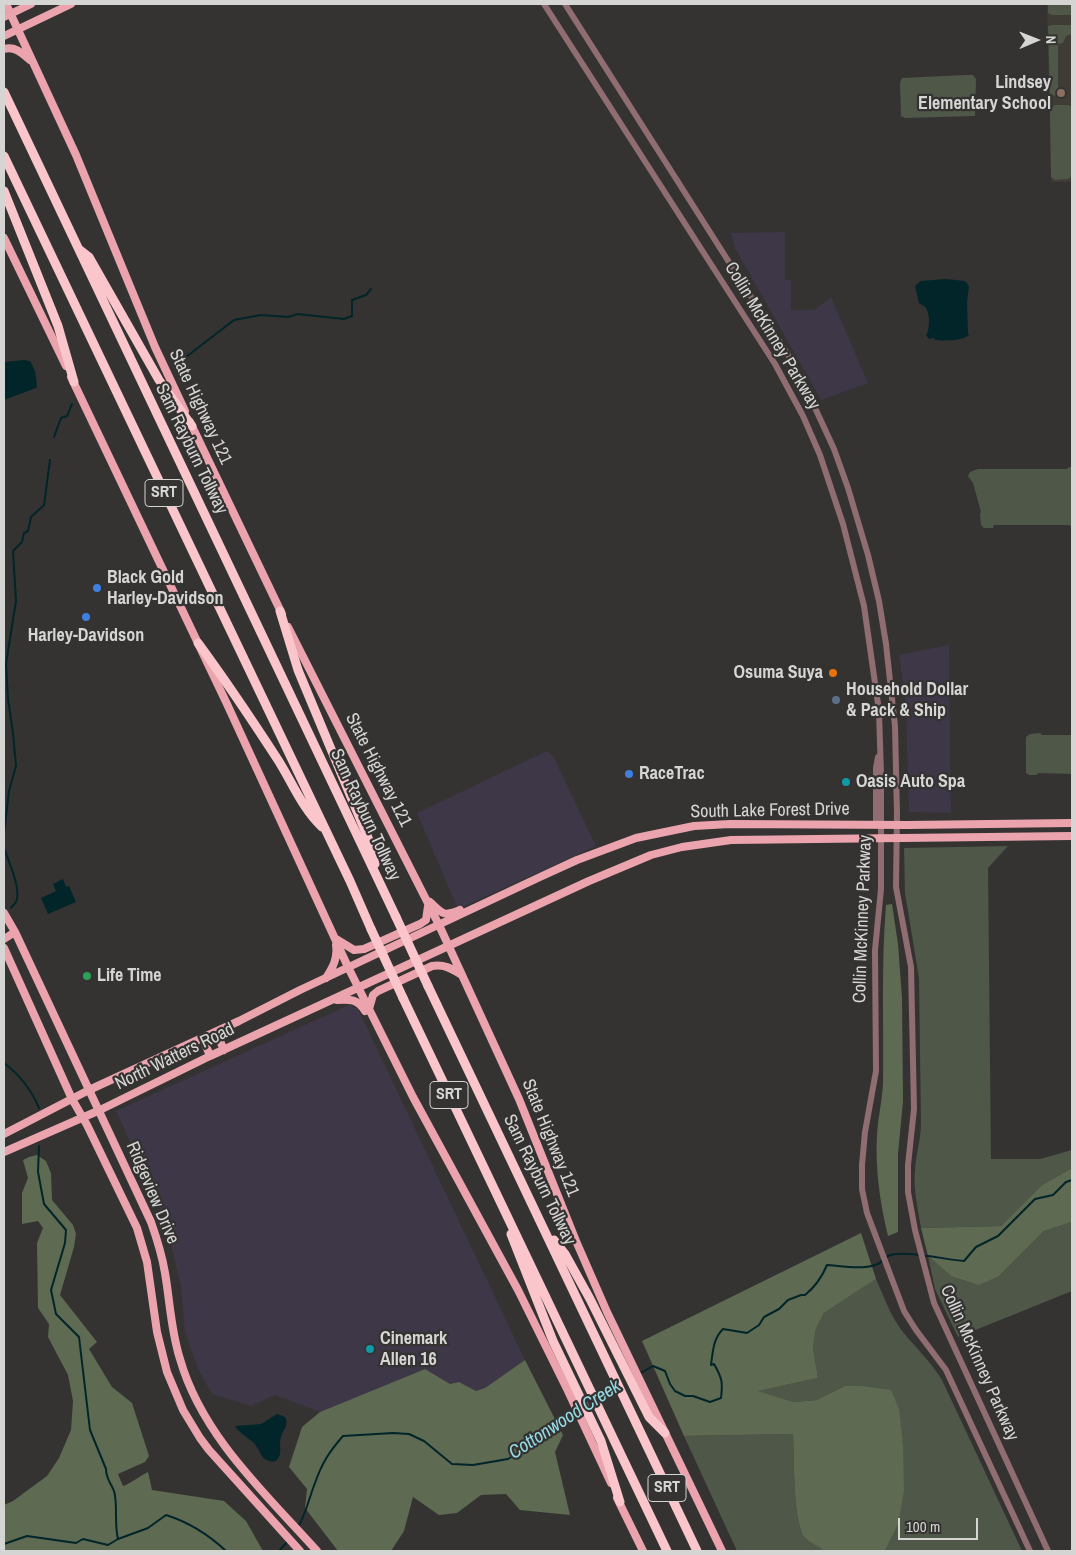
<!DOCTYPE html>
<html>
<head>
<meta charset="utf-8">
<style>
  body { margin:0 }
  #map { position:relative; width:1076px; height:1555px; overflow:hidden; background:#343331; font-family:"Archivo Narrow",sans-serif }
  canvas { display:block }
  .frame { position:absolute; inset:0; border:5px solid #d5d5d3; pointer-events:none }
  .north { position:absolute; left:1011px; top:15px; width:50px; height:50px; -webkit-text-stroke:4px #343331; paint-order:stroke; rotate:89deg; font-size:14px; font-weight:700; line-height:20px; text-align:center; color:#d5d5d3 }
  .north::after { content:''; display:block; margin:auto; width:18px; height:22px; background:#d5d5d3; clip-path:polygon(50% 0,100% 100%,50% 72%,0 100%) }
  .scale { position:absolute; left:898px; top:1518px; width:80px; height:22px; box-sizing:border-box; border:2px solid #d5d5d3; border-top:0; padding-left:6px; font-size:15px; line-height:18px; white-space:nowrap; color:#d5d5d3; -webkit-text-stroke:4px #343331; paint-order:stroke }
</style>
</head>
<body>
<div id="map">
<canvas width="1076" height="1555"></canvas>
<div class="frame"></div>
<div class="north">N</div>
<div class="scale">100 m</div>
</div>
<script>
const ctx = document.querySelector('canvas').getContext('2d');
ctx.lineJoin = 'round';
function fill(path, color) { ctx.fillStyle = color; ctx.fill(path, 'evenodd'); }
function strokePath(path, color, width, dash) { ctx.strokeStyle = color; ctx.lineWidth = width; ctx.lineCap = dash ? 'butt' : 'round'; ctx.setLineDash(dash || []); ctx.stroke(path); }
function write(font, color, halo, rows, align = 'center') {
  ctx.font = font + ' "Archivo Narrow",sans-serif'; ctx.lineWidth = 4.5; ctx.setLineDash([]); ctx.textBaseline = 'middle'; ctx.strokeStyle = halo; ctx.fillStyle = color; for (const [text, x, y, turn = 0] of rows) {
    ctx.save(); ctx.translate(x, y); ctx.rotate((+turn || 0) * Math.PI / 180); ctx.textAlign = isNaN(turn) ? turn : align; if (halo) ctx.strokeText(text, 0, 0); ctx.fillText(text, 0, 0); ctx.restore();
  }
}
fill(new Path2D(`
  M 785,232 L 785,280 L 791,280 L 791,310 L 814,310 L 831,297 L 868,383 L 821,400 L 735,248 L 731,233 Z
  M 949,645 L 951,813 L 909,812 L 906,706 L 899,655 Z
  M 547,751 L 553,756 L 596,846 L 458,909 L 417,813 Z
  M 349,1005 L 358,1009 L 525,1360 L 485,1388 L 476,1391 L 459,1382 L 450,1384 L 425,1369 L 320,1412 L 275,1395 L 251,1406 L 212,1394 L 198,1369 L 185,1332 L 181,1287 L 165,1219 L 116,1111 Z`), '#3e3748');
fill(new Path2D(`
  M 1047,4 L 1072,4 L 1072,182 L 1051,182 Z`), '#3e3c34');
fill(new Path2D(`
  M 1048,4 L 1072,4 L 1072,15 L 1052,15 L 1048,13 Z
  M 1052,25 L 1072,25 L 1072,34 L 1066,36 L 1063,43 L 1058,44 L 1058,94 L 1063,94 L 1062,96 L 1050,95 L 1048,26 Z
  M 965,75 L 973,75 L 976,79 L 975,116 L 905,118 L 901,116 L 900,83 L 902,78 Z
  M 1055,105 L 1069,105 L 1072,108 L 1072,176 L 1068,179 L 1055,180 L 1051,177 L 1050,109 Z
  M 1069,467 L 1072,467 L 1072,527 L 1069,525 L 994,525 L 993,528 L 984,528 L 981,525 L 980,514 L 981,512 L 973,483 L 968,476 L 970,472 L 978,469 L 1067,469 Z
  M 1040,733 L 1042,735 L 1072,735 L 1072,774 L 1038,773 L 1037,775 L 1029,775 L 1026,773 L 1026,737 L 1030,734 Z
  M 1008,846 L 988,868 L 991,1159 L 1040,1159 L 1072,1150 L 1072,1168 L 1042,1185 L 1001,1226 L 921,1228 C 918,1209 913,1189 915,1170 C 916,1154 921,1139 921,1123 L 919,978 L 905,893 L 904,848 Z
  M 1072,1222 L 1072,1291 L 958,1337 L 935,1289 L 928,1256 L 951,1276 L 999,1276 L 1044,1231 Z
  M 876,1279 C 884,1297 891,1317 903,1332 C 916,1348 931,1362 942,1380 L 1022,1551 L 885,1551 L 898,1525 L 845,1386 L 816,1400 L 794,1402 L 757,1391 L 818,1378 L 813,1347 L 816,1329 L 824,1313 Z
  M 793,1434 C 794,1453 793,1526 805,1538 C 810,1543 818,1546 824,1551 L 737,1551 L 684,1436 Z`), '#4f5748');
fill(new Path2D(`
  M 892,904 L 898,944 L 902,998 L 903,1101 L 898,1154 L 898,1232 L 888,1236 C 880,1203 875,1168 877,1134 C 878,1117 882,1101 883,1085 C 884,1025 881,965 886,905 Z
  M 37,1155 L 46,1161 L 51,1173 L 52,1200 L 73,1225 L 76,1234 L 74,1247 L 60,1295 L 97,1342 L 89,1349 L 112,1387 L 132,1403 L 149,1456 L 145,1462 L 118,1474 L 123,1486 C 132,1483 139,1476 148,1472 L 152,1490 L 224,1501 L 246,1521 L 263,1551 L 4,1551 L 4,1505 L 13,1501 L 47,1476 L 59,1458 L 71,1430 L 73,1401 L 68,1375 L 48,1337 L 49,1324 L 38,1308 L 37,1243 L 43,1228 L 38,1221 L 22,1224 L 22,1193 L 28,1178 L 23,1160 L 29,1157 Z
  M 1072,1168 L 1072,1222 L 1044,1231 L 999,1276 L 979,1285 L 951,1276 L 928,1256 L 921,1228 L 1001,1226 L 1042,1185 Z
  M 861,1233 L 876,1279 L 824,1313 L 816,1329 L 813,1347 L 818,1378 L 758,1391 L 794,1402 L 816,1400 L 845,1386 L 862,1386 L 891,1390 L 899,1409 L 903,1445 L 904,1490 L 898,1525 L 885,1551 L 824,1551 C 818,1546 810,1543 805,1538 C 793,1525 794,1454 793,1434 L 684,1436 L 642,1341 Z
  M 525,1360 L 563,1435 L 555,1452 L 570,1515 L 520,1510 L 506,1494 L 481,1495 L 457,1513 L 439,1515 L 413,1497 L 404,1531 L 391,1551 L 338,1551 L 305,1508 L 307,1489 L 289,1467 L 302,1427 L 320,1412 L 425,1369 L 450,1384 L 459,1382 L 476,1391 L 485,1388 Z`), '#5e6a52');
fill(new Path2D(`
  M 946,279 L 965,281 L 969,286 L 967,303 L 968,333 L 969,335 C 962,341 945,341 935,340 L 934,338 L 929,339 L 926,335 C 930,330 930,314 926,308 C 925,306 921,305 919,303 L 915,286 L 921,281 Z
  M 24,360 L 30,361 L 35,371 L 37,386 L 36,388 L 4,400 L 4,362 Z
  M 63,879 L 66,887 L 69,886 L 76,902 L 48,914 L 41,898 L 56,891 L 53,884 Z
  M 277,1414 L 283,1416 L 286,1418 C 288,1427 283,1430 281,1437 C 278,1447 284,1453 276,1461 C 261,1464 261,1450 253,1442 C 247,1437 239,1433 235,1426 L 261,1424 Z`), '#02252a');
strokePath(new Path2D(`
  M 173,357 L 186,357 L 234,320 L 261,315 L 288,317 L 298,314 L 344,319 L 352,316 L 352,300 L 366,295 L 371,289
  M 54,437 L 61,418 L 67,416 L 72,404
  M 4,833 L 9,791 L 16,766 L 13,733 L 8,699 L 6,664 L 16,601 L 13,551 L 22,542 L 24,533 L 28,531 L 31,517 L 44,505 L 50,460
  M 4,848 C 8,860 22,890 16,902 C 16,903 11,907 11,908
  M 4,1063 C 20,1075 31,1089 39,1108
  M 39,1146 L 38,1172 L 44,1204 L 66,1230 L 65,1243 L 51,1290 L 56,1314 L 79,1337 L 90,1430 L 106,1469 C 106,1479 111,1483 114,1491 C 118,1504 114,1524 118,1539
  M 886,1257 C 899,1248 946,1260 964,1261 L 976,1247 L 998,1236 L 1035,1199 L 1053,1195 L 1066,1182 L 1072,1180
  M 639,1374 L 653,1366 L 665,1371 L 670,1384 L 675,1391 L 685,1396 L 693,1396 L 710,1402 L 721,1398 C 723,1382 722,1378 714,1364 L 711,1365 C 713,1351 713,1339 723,1329 L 747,1333 L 759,1325 L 764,1317 L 779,1309 L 788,1300 L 801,1295 L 805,1295 C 815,1287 822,1277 827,1265 C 842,1266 873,1272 883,1260
  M 598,1397 L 616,1387
  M 298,1527 C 306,1514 309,1498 315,1483 C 322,1463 329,1452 343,1436 L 393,1433 L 409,1434 L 424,1441 L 452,1464 L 473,1465 L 508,1459 L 545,1436 L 560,1420 L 575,1411
  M 4,1544 L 27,1536 L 76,1543 L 83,1539 L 108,1545 L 118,1539 L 148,1528 L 166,1515 C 188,1522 209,1535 226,1551
  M 279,1551 L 288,1541`), '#02252a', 2);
strokePath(new Path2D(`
  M 544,4 L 775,364 L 803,416 L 820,455 L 843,524 L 864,606 L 879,711 L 881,775 L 881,889 L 875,950 L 876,1071 L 865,1132 L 862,1165 L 862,1189 L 867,1213 L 904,1311 L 916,1330 L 946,1370 L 1030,1551
  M 565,4 L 788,355 L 816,410 L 834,449 L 848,488 L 868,555 L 879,601 L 886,644 L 895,726 L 897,814 L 896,887 L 911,967 L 914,1109 L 908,1165 L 908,1192 L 915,1230 L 934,1303 L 1048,1551
  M 876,825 L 876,768 L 878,757`), '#906d71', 6);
strokePath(new Path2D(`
  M 6,4 L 76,155 L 155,347 L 185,411
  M 4,17 L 31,4
  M 4,36 L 71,4
  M 4,49 C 15,46 22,53 30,60
  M 4,238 L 66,366
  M 71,377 L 227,704 L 348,967 L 413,1097 L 518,1290 L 568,1391 L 611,1483
  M 190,422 L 282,614
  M 288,627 L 439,925 L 519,1099 L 576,1241 L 607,1312 L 722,1551
  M 430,902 C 442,914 444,917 460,910
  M 4,913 L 15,932 L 151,1222 C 157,1239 162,1255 165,1273 C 170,1302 171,1331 180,1359 C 202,1436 265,1493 317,1551
  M 4,939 L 15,932
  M 336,939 L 354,950 L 364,949 L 420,924 L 426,920 L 428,906
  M 4,948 L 72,1099 L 87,1125 L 137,1228 L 147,1262 L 157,1332 L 167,1372 L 183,1410 L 200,1438 L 209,1450 L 300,1551
  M 326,978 C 333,967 338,958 336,945
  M 337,1000 C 350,999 358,999 365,1011
  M 369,1009 L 373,995 L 378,991 L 432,966 C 445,964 452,969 462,975
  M 216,1032 L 224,1050
  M 203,1038 L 210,1056
  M 4,1134 L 89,1090 L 239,1021 L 300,990 L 540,877 L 577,860 L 636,838 L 694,826 L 730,824 L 907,825 L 1072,823
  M 4,1152 L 100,1110 L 210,1056 L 589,881 L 651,855 L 682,847 L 731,840 L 1072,836
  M 617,1498 L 643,1551`), '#eba4ae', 8);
strokePath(new Path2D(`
  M 4,92 L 396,917
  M 4,156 L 350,881 L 371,929
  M 4,191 L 58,326 L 74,382
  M 80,250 L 89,257 L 159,380 L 192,426
  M 280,611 L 298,670 L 371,845 L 375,864
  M 198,643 C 226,681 252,720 278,760 C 292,782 302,808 322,827
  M 428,986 L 697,1551
  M 403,998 L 667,1551
  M 511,1234 L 553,1341 L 601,1441 L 620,1502
  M 554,1240 L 565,1254 L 590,1299 L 649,1417 L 665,1433`), '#fac6cc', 9);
strokePath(new Path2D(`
  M 396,917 L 428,986
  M 371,929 L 403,998`), '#fac6cc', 9);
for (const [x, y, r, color] of [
  [1061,93,5,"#8d6e63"],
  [97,588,5,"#3f7fe0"],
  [86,617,5,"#3f7fe0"],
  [833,673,5,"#e8710a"],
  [836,700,5,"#5c6f8a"],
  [629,774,5,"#3f7fe0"],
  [846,782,5,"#0f9aa8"],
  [87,976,5,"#2e9e5b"],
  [370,1349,5,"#0f9aa8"]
]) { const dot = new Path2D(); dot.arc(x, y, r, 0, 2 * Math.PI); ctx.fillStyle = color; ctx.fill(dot); strokePath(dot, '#343331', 2); }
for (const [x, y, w] of [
  [164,493,38],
  [449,1095,38],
  [667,1488,38]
]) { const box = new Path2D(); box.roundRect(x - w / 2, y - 13.5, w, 27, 4); ctx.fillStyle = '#343331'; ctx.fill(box); strokePath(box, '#d5d5d3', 1); }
write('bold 16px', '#d5d5d3', null, [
  ["SRT",164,493],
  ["SRT",449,1095],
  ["SRT",667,1488]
]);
write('bold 18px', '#d5d5d3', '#343331', [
  ["Lindsey",1051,83,"right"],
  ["Elementary School",1051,104,"right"],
  ["Black Gold",107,578],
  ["Harley-Davidson",107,599],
  ["Harley-Davidson",86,636,"center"],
  ["Osuma Suya",823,673,"right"],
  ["Household Dollar",846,690],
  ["& Pack & Ship",846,711],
  ["RaceTrac",639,774],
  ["Oasis Auto Spa",856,782],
  ["Life Time",97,976],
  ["Cinemark",380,1339],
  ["Allen 16",380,1360]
], 'left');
write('18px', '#d5d5d3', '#343331', [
  ["Collin McKinney Parkway",772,336,59],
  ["State Highway 121",200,407,65],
  ["Sam Rayburn Tollway",191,449,64],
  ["State Highway 121",378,770,63],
  ["South Lake Forest Drive",770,811,-1],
  ["Sam Rayburn Tollway",365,815,65],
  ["Collin McKinney Parkway",863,919,-88],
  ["North Watters Road",175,1057,-26],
  ["State Highway 121",550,1138,68],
  ["Sam Rayburn Tollway",539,1180,64],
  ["Ridgeview Drive",152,1193,67],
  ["Collin McKinney Parkway",979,1363,66]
]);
write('italic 19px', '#94d9e4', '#343331', [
  ["Cottonwood Creek",565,1420,-33]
]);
</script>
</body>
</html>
